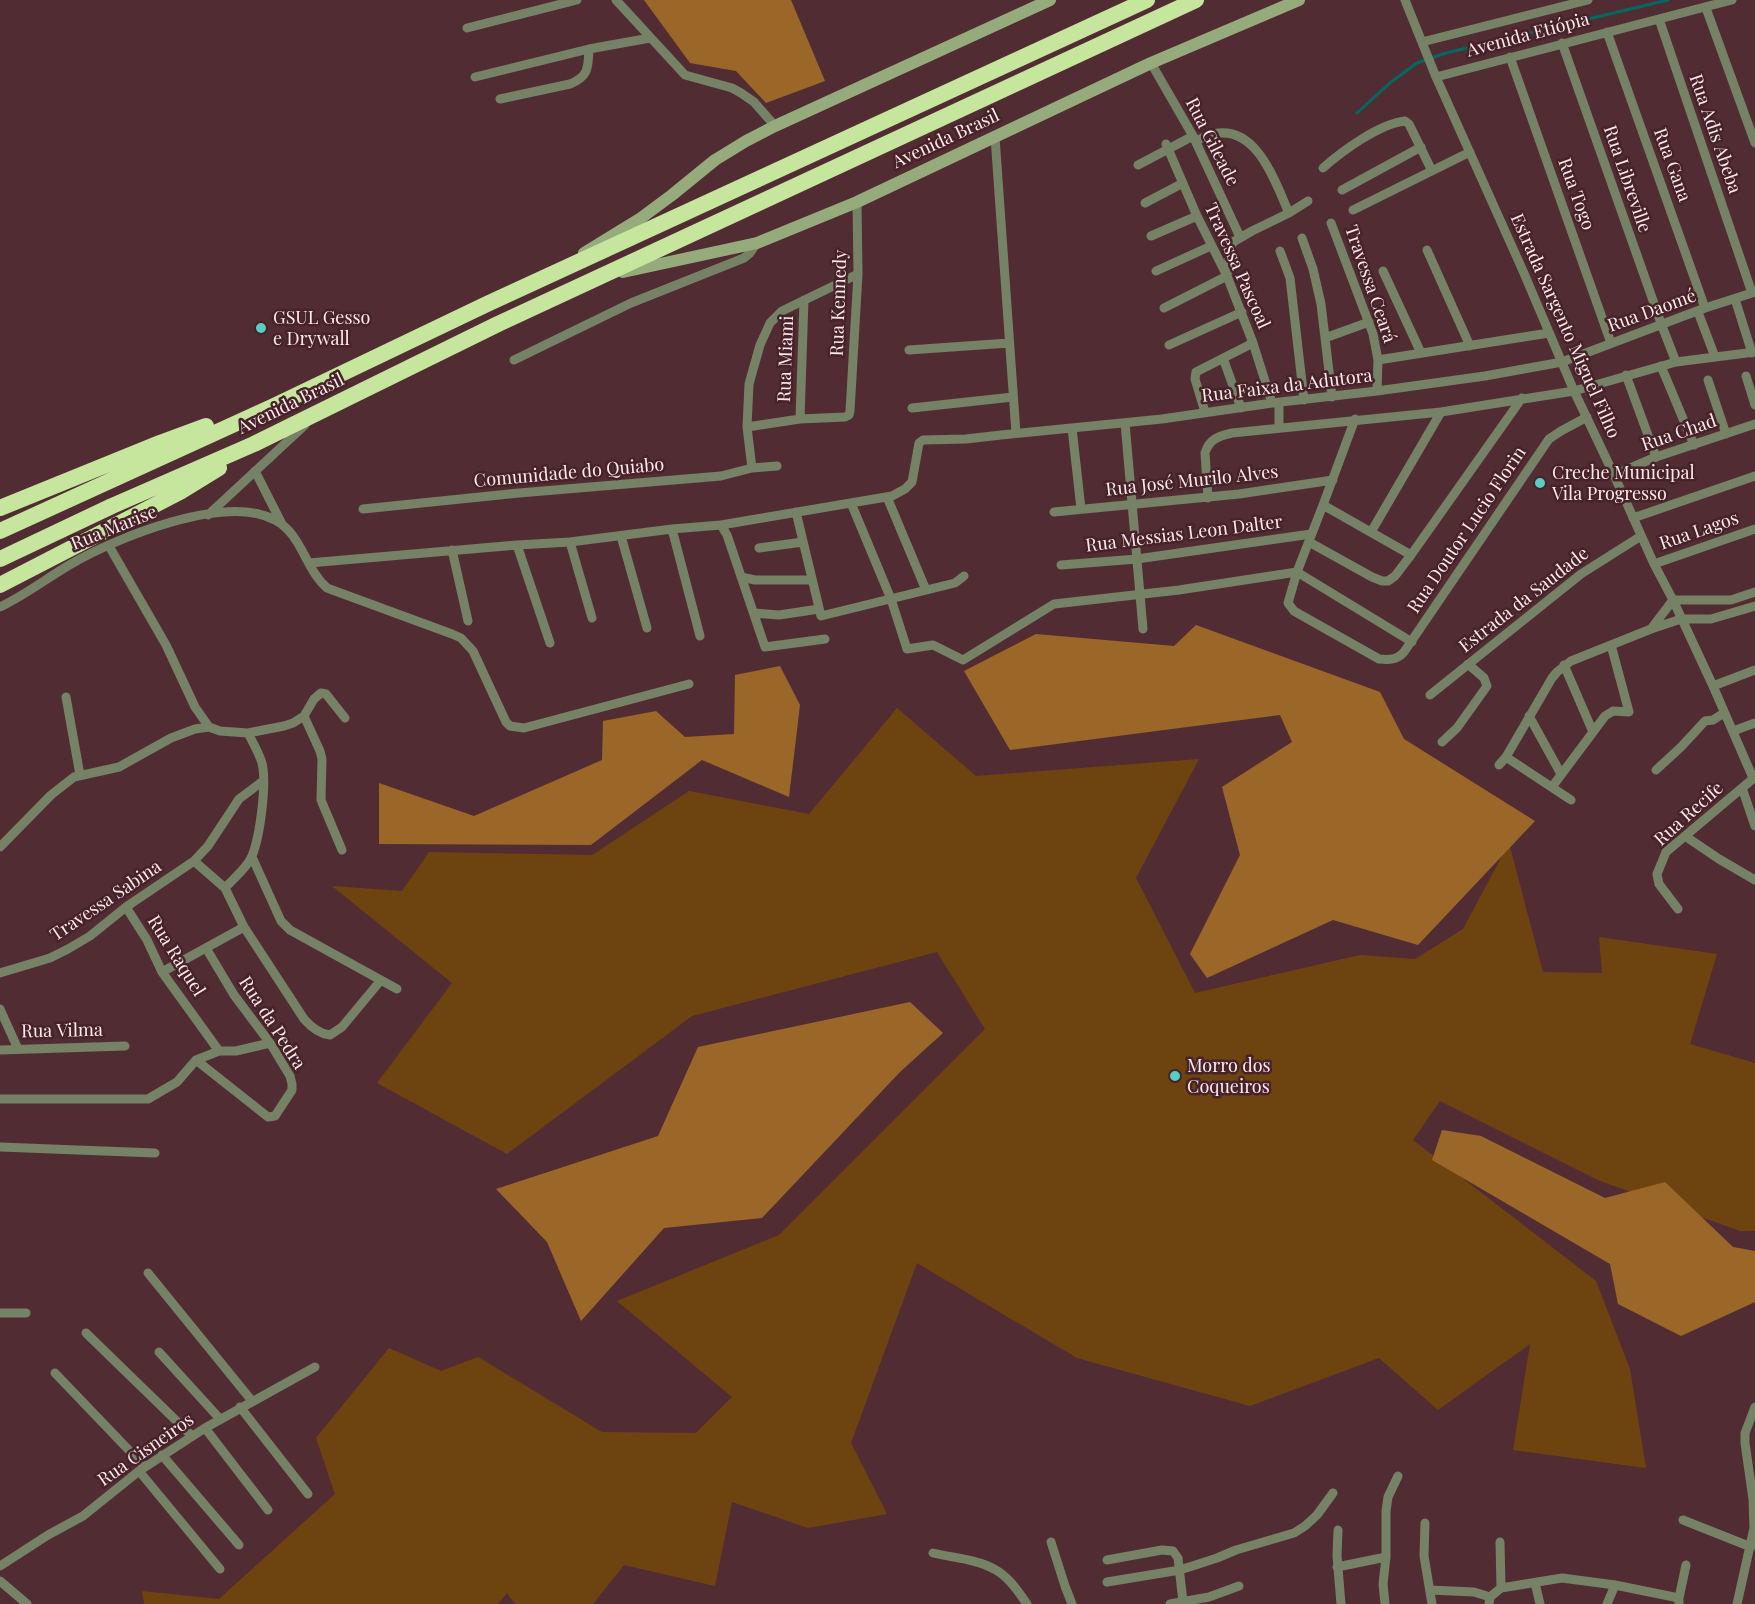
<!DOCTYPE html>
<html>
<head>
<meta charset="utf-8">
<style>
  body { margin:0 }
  canvas { display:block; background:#522c33 }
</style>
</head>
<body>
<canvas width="1755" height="1604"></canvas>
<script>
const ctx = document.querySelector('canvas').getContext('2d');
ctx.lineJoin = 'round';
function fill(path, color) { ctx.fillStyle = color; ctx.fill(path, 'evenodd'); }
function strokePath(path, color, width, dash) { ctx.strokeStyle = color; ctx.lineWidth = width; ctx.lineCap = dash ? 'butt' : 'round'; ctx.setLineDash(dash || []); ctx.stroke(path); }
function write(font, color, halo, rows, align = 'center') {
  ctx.font = font + ' "Playfair Display",serif'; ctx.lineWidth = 5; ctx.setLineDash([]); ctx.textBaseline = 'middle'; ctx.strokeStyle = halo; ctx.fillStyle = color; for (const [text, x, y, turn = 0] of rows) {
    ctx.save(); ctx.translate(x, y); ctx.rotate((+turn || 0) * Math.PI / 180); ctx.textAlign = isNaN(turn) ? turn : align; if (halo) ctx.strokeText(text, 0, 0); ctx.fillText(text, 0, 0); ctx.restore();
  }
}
fill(new Path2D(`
  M 897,708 L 976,776 L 1199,759 L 1136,878 L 1195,993 L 1360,955 L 1415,959 L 1463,929 L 1509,843 L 1543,972 L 1602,973 L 1599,937 L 1717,954 L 1690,1044 L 1755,1063 L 1755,1231 L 1740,1231 L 1600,1181 L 1440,1101 L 1413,1140 L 1596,1281 L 1630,1369 L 1646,1468 L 1513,1450 L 1530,1344 L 1438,1410 L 1379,1358 L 1250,1406 L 1077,1358 L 917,1263 L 851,1443 L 887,1514 L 808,1528 L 732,1502 L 715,1586 L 624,1565 L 593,1604 L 515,1604 L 507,1593 L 498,1604 L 144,1604 L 142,1591 L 219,1599 L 335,1494 L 316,1438 L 389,1348 L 441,1371 L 478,1357 L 602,1432 L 696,1433 L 732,1397 L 617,1301 L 779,1235 L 985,1029 L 937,952 L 692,1016 L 507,1154 L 377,1083 L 452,983 L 332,886 L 402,891 L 429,852 L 592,855 L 689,791 L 809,814 Z`), '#6d440f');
fill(new Path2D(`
  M 644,0 L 791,0 L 825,81 L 766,103 L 736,71 L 690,63 Z
  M 1196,625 L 1380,692 L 1404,739 L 1535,821 L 1418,945 L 1333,920 L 1207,978 L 1190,954 L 1240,855 L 1222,787 L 1292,742 L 1280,715 L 1010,750 L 964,671 L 1036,634 L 1174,646 Z
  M 780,666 L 800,705 L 789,797 L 702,760 L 591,845 L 379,844 L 379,783 L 474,816 L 602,760 L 603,721 L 656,711 L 685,737 L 734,734 L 735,675 Z
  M 910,1002 L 943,1033 L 900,1072 L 762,1218 L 664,1228 L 581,1321 L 547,1242 L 496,1189 L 658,1136 L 698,1047 Z
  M 1442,1130 L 1481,1136 L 1605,1198 L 1665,1182 L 1733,1247 L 1755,1251 L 1755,1302 L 1681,1336 L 1618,1304 L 1610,1264 L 1432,1160 Z`), '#9b6729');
strokePath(new Path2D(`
  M 1357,113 L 1391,82 L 1417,63 L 1446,53 L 1668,0`), '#006963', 3);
strokePath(new Path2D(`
  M 616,0 L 685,75 L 732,88 L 741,93 L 754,102 L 775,126
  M 1405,0 L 1436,77 L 1523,271 L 1574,391 L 1614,475 L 1654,564 L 1673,600 L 1713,686 L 1753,778
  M 1706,8 L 1755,143
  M 1659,19 L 1752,293
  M 467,28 L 577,0
  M 1607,32 L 1705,308
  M 1422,42 L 1588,0
  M 1562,43 L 1662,326 L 1676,362
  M 1510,57 L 1611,343
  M 1151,63 L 1193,136 L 1240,237
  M 475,77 L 589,49 L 650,38
  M 1436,77 L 1732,0
  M 500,99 L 570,84 C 589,76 588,68 589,49
  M 995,137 L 1016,433
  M 1196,141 C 1201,139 1207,135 1213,134 C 1257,124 1275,182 1289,213
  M 1166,144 L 1197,216 L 1227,276 L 1253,343 L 1272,403
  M 1138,165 L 1193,136
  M 1323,168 C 1342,151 1379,124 1405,121 L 1409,124 L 1432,171
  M 1342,190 L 1421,147
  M 1145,203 L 1183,183
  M 1353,210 L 1470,152
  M 1331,223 L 1373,334 L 1378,360 L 1377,391
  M 1151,236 L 1197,216
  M 1302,238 L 1313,269 L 1321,304 L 1332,397
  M 1427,250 L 1470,346
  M 1280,251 L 1290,278 L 1304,400
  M 1156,271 L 1211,246
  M 1383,271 L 1421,353
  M 1735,299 L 1752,353
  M 1164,308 L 1227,276 L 1230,250 L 1233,242 L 1252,231 L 1289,213 L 1308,201
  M 1698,312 L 1715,357
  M 1325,338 L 1369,322
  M 1169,345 L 1242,312
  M 909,350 L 1009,343
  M 1223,358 L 1241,408
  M 514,360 L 631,303 L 744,258 L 750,253 L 757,243
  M 1378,360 L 1549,333
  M 1661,366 L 1694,445
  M 1626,375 L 1656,457
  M 1746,376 L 1755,405
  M 1708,380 L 1726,434
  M 912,408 L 1013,397
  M 1205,412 L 1195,379 L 1196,372 L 1253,343
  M 800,419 L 804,300
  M 1355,419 L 1323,505 L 1297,572 L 1288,603 L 1294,611 L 1301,615 L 1379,659 C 1390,660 1397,660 1404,652 L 1549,439 L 1561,431 L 1587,417
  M 1125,423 L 1143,629
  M 747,427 L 749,384 L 760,345 L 770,323 L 782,311 L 858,274
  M 1279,427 L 1279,403
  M 1072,428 L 1081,509
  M 752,468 L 747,427 L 800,419 L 845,417 L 849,415 L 850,411 L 858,274 L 857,202
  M 255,471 L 282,524
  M 1614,475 L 1656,457 L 1755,424
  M 887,497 L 926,590
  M 1208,498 L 1205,453 C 1209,439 1219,436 1232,433 L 1441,412 L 1574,391 L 1676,362 L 1755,352
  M 851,503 L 891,599 L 907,649 L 933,645 L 963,660 L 1054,604 L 1179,590 L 1297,572 L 1412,642
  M 1323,505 L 1411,555
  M 363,509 L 519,493 L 721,476 L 752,468 L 777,466
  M 796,512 L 821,616 L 955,583 L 964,576
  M 1054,512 L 1239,494 L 1333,480
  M 208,515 L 305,425
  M 1633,518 L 1755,476
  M 721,525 L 892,496 L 905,489 L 912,482 L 919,443 L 923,440 L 966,439 L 1001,435 L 1162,419 L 1272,403 L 1377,391 L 1485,376 L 1562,362 L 1705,308 L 1755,292
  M 672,529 L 700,636
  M 1371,532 L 1441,412
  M 621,536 L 647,628
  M 570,542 L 592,618
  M 1309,542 L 1372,577 L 1382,581 L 1388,581 L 1395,576 L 1411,555 L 1522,398
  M 517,545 L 550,643
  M 109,546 L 166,645 L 195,707 L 209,727
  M 759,548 L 803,542
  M 452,550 L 468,621
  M 309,563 L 517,545 L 570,542 L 672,529 L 721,525 L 727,535 L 765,647 L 825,639
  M 1654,564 L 1755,529
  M 1061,565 L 1137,559 L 1311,534
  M 741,577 L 755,580 L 812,580
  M 0,607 C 25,595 47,578 71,564 C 116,538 225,493 275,520 C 302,534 305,569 327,588 L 452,634 L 461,638 L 473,651 L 506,722 L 510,726 L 524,728 L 689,684
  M 754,613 L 779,615 L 819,609
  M 1651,629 L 1673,600 L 1731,600 L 1755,592
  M 1564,665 L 1593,732
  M 1713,686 L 1755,670
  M 1430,695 L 1581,574 L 1641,536
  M 66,697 L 80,775
  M 304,716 L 320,751 L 322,759 L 321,800 L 342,850
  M 1529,716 L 1561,774
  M 1733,731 L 1755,723
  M 1442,742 L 1457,728 L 1487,686 L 1484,678 L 1468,664
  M 1506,757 L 1571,800
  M 1499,765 L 1506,757 L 1552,678 L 1557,672 L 1571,661 L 1651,629 L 1681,619 L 1711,619 L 1755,606
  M 1656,770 L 1681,747 L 1705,721 L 1713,720 L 1724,713
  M 1552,787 L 1605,716 L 1613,711 L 1629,712 L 1611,645
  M 1742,788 L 1755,826
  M 1685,836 L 1719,859 L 1755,880
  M 0,847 L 51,795 L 74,777 L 119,767 L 171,738 L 195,729 L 209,727 L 220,731 L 248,733 L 284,726 L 293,723 L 304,716 L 314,699 L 321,693 L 326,694 L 345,718
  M 252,857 L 281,921 L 290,930 L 397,989
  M 194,861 L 225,888 L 244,927 L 304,1019 C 311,1027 319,1034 330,1035 L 342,1027 L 381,980
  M 225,888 C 234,878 247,868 252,856 C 260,836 267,784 262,763 C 259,753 253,743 248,733
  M 126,907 L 147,940 L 162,972 L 219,1051
  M 1678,909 L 1659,884 L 1657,874 L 1666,852 L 1755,777
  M 162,972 L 244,927
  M 0,973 L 50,958 L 68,949 L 90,936 L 126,907 L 194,861 L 208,846 L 239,799 L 263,781
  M 0,1009 L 18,1049
  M 0,1050 L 125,1046
  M 196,1060 L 268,1117 L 275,1116 L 292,1090 L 292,1084 L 290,1076 L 270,1043 L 234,995 L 206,948
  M 0,1099 L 148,1099 L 177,1082 L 196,1060 L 219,1051 L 236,1051 L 270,1043
  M 0,1147 L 155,1153
  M 148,1273 L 252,1401
  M 0,1313 L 26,1313
  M 86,1333 L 192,1436
  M 159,1352 L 220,1419
  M 55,1373 L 145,1467
  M 240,1407 L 308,1494
  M 205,1428 L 268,1510
  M 162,1455 L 239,1545
  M 139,1471 L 220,1569
  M 1683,1520 L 1751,1547
  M 1425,1523 L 1424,1556 L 1432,1604
  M 1338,1530 L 1337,1556 L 1341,1604
  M 1051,1542 L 1065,1586 L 1072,1604
  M 1500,1542 L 1501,1588
  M 933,1553 C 953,1558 976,1559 994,1569 C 1008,1576 1018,1591 1027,1604
  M 1107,1560 L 1162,1550 L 1173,1551 L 1178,1558 L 1183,1602
  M 0,1566 L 48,1535 L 83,1516 L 139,1471 L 205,1428 L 315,1367
  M 1337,1567 L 1386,1557
  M 0,1581 L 27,1604
  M 1107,1582 L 1180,1570 L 1217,1558 L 1236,1550 L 1294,1533 L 1305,1526 L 1317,1515 L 1333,1493
  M 1535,1583 L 1540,1604
  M 1430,1590 L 1474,1592 L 1490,1597
  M 1679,1598 L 1686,1565
  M 1170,1604 L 1209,1597 L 1239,1586
  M 1385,1604 L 1383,1584 L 1386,1557 L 1386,1511 L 1388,1497 L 1398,1476
  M 1489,1604 L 1490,1597 L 1501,1588 L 1562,1578 L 1615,1585 L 1679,1598 L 1679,1604
  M 1607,1604 L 1615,1585
  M 1737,1604 L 1754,1528 L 1753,1499 L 1745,1443 L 1745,1433 L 1755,1407`), '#758265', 9);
strokePath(new Path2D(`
  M 584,253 L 641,218 L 672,195 L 715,160 L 746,141 L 775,126 L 1050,0
  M 623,272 L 757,243 L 857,202 L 1151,63 L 1299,0`), '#96ab7c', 12);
strokePath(new Path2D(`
  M 0,508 L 160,443 L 206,426
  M 0,531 L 274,406 L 487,304 L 1147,0
  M 0,559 L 112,506 L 254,444 L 498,324 L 1196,0
  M 0,585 L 180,492 L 219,468`), '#c6e69d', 16);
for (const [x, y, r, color] of [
  [261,328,6,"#56cec4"],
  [1540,483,6,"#56cec4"],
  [1175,1076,6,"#56cec4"]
]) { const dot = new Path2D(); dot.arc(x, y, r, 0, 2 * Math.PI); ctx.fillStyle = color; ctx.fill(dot); strokePath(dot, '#472229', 2); }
write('18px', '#ffeaed', '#472229', [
  ["Avenida Etiópia",1528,35,-15],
  ["Rua Adis Abeba",1715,134,71],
  ["Avenida Brasil",946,139,-25],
  ["Rua Gileade",1212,142,63],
  ["Rua Gana",1672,165,70],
  ["Rua Libreville",1627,179,71],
  ["Rua Togo",1576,194,70],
  ["Travessa Pascoal",1237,266,66],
  ["Travessa Ceará",1370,284,71],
  ["Rua Kennedy",839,303,-88],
  ["Rua Daomé",1652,311,-20],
  ["Estrada Sargento Miguel Filho",1565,326,66],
  ["Rua Miami",786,359,-88],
  ["Rua Faixa da Adutora",1287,386,-7],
  ["Avenida Brasil",291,404,-26],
  ["Rua Chad",1679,433,-19],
  ["Comunidade do Quiabo",569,473,-5],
  ["Rua José Murilo Alves",1192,481,-6],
  ["Rua Marise",114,528,-22],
  ["Rua Doutor Lucio Florin",1467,530,-56],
  ["Rua Lagos",1699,531,-19],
  ["Rua Messias Leon Dalter",1184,534,-7],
  ["Estrada da Saudade",1524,600,-38],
  ["Rua Recife",1689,814,-42],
  ["Travessa Sabina",106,901,-34],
  ["Rua Raquel",176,956,58],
  ["Rua da Pedra",272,1023,57],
  ["Rua Vilma",62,1031,-1],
  ["Rua Cisneiros",146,1450,-35]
]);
write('18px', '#ffeaed', '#472229', [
  ["GSUL Gesso",273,318],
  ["e Drywall",273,339],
  ["Creche Municipal",1552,473],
  ["Vila Progresso",1552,494],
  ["Morro dos",1187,1066],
  ["Coqueiros",1187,1087]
], 'left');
</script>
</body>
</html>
